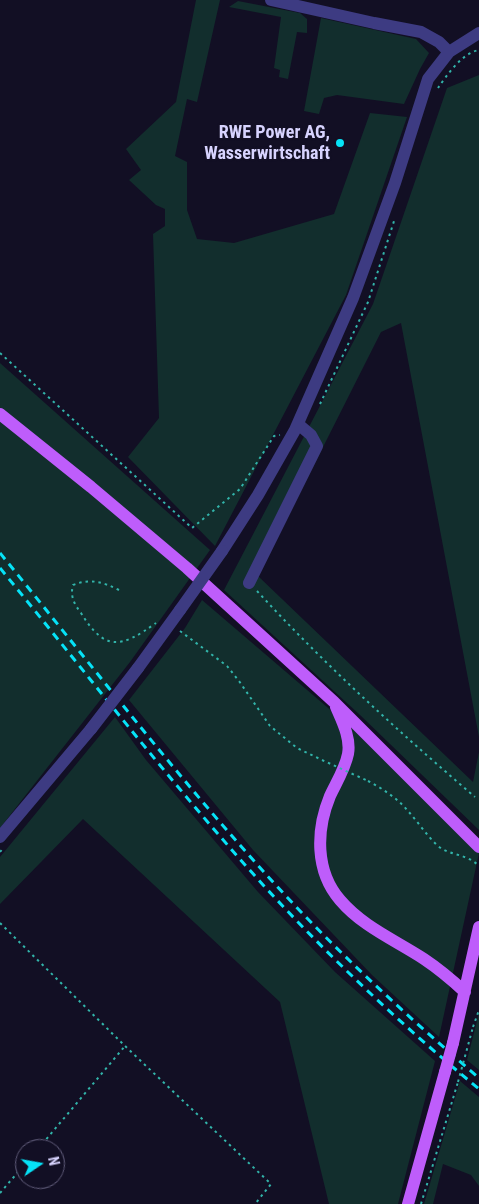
<!DOCTYPE html>
<html>
<head>
<meta charset="utf-8">
<style>
  body { margin:0 }
  #map { position:relative; width:479px; height:1204px; overflow:hidden; background:#120f24; font-family:"Roboto Condensed",sans-serif }
  canvas { display:block }
  .north { position:absolute; left:15px; top:1139px; width:50px; height:50px; box-sizing:border-box; background:#120f24; border:1px solid #615d7b; border-radius:50%; rotate:78deg; font-size:14px; font-weight:700; line-height:20px; text-align:center; color:#d7d3fe }
  .north::after { content:''; display:block; margin:auto; width:18px; height:22px; background:#06e3f7; clip-path:polygon(50% 0,100% 100%,50% 72%,0 100%) }
</style>
</head>
<body>
<div id="map">
<canvas width="479" height="1204"></canvas>
<div class="north">N</div>
</div>
<script>
const ctx = document.querySelector('canvas').getContext('2d');
ctx.lineJoin = 'round';
function fill(path, color) { ctx.fillStyle = color; ctx.fill(path, 'evenodd'); }
function strokePath(path, color, width, dash) { ctx.strokeStyle = color; ctx.lineWidth = width; ctx.lineCap = dash ? 'butt' : 'round'; ctx.setLineDash(dash || []); ctx.stroke(path); }
function write(font, color, halo, rows, align = 'center') {
  ctx.font = font + ' "Roboto Condensed",sans-serif'; ctx.lineWidth = 4.5; ctx.setLineDash([]); ctx.textBaseline = 'middle'; ctx.strokeStyle = halo; ctx.fillStyle = color; for (const [text, x, y, turn = 0] of rows) {
    ctx.save(); ctx.translate(x, y); ctx.rotate((+turn || 0) * Math.PI / 180); ctx.textAlign = isNaN(turn) ? turn : align; if (halo) ctx.strokeText(text, 0, 0); ctx.fillText(text, 0, 0); ctx.restore();
  }
}
fill(new Path2D(`
  M 196,0 L 220,0 L 197,102 L 187,99 L 175,156 L 187,162 L 187,210 L 197,239 L 234,243 L 334,214 L 370,113 L 407,117 L 346,295 L 215,546 L 128,457 L 159,418 L 153,234 L 165,226 L 165,209 L 156,205 L 129,180 L 141,170 L 126,149 L 176,102 Z
  M 238,1 L 300,13 L 307,19 L 307,33 L 297,32 L 288,79 L 279,77 L 280,70 L 274,68 L 281,17 L 229,7 Z
  M 321,18 L 416,39 L 429,53 L 420,69 L 404,104 L 337,95 L 324,98 L 319,114 L 304,111 Z
  M 479,75 L 479,737 L 401,323 L 381,332 L 258,576 L 473,782 L 479,752 L 479,830 L 360,715 L 224,590 L 373,304 L 447,88 Z
  M 0,363 L 210,550 L 130,662 L 0,828 Z
  M 202,600 L 355,731 L 479,853 L 439,1037 L 372,975 L 253,850 L 129,700 L 185,628 Z
  M 115,717 L 146,760 L 258,892 L 335,972 L 435,1061 L 398,1204 L 329,1204 L 280,1002 L 83,819 L 0,904 L 0,857 Z
  M 479,1013 L 479,1070 L 467,1060 Z
  M 460,1081 L 479,1097 L 479,1186 L 471,1175 L 443,1164 L 433,1204 L 424,1204 Z`), '#122e2d');
strokePath(new Path2D(`
  M 438,88 C 447,75 462,53 479,50
  M 0,353 L 192,528 L 240,489 L 274,436 L 280,435
  M 320,404 L 368,302 L 395,218
  M 119,590 C 103,582 90,578 73,585 C 70,596 74,604 81,613 C 105,652 121,648 156,623
  M 257,591 C 325,665 399,732 475,797
  M 180,631 L 227,666 L 239,681 L 270,726 L 297,748 L 322,760
  M 368,781 C 383,789 397,798 408,811 C 418,822 427,836 438,846 C 450,856 466,853 479,866
  M 0,852 L 4,847
  M 0,923 L 125,1046 L 271,1184 L 255,1204
  M 473,1027 L 479,1010
  M 38,1149 L 125,1046
  M 0,1193 L 25,1164
  M 421,1204 L 458,1082`), '#32b4aa', 2, [2.5, 4]);
strokePath(new Path2D(`
  M 271,0 L 374,23 L 421,32 L 439,42 L 449,52
  M 222,551 L 258,495 L 295,430 L 353,298 L 395,183 L 428,79 L 449,52 L 479,33
  M 249,583 L 317,446 L 311,435 L 298,424
  M 138,668 L 180,610
  M 0,837 L 91,729`), '#3d3b82', 12);
strokePath(new Path2D(`
  M 0,414 L 91,487 L 187,568 L 334,702 L 479,847
  M 336,707 C 342,721 351,738 348,754 C 345,769 336,783 330,796 C 316,830 315,871 340,900 C 363,927 395,940 424,959 C 439,969 452,980 465,992
  M 453,1043 L 479,927
  M 408,1204 L 445,1072`), '#be5dfb', 12);
strokePath(new Path2D(`
  M 0,553 C 90,663 177,777 273,882 C 337,952 407,1016 479,1078
  M 0,568 C 88,675 172,785 265,887 C 332,960 404,1027 479,1089`), '#06e3f7', 3, [8, 6]);
strokePath(new Path2D(`
  M 322,760 L 368,781
  M 458,1082 L 473,1027`), '#32b4aa', 2, [2.5, 4]);
strokePath(new Path2D(`
  M 180,610 L 222,551
  M 91,729 L 138,668`), '#3d3b82', 12);
strokePath(new Path2D(`
  M 445,1072 L 453,1043`), '#be5dfb', 12);
for (const [x, y, r, color] of [
  [340,143,5,"#06e3f7"]
]) { const dot = new Path2D(); dot.arc(x, y, r, 0, 2 * Math.PI); ctx.fillStyle = color; ctx.fill(dot); strokePath(dot, '#120f24', 2); }
write('bold 18px', '#d7d3fe', '#120f24', [
  ["RWE Power AG,",330,133],
  ["Wasserwirtschaft",330,154]
], 'right');
</script>
</body>
</html>
